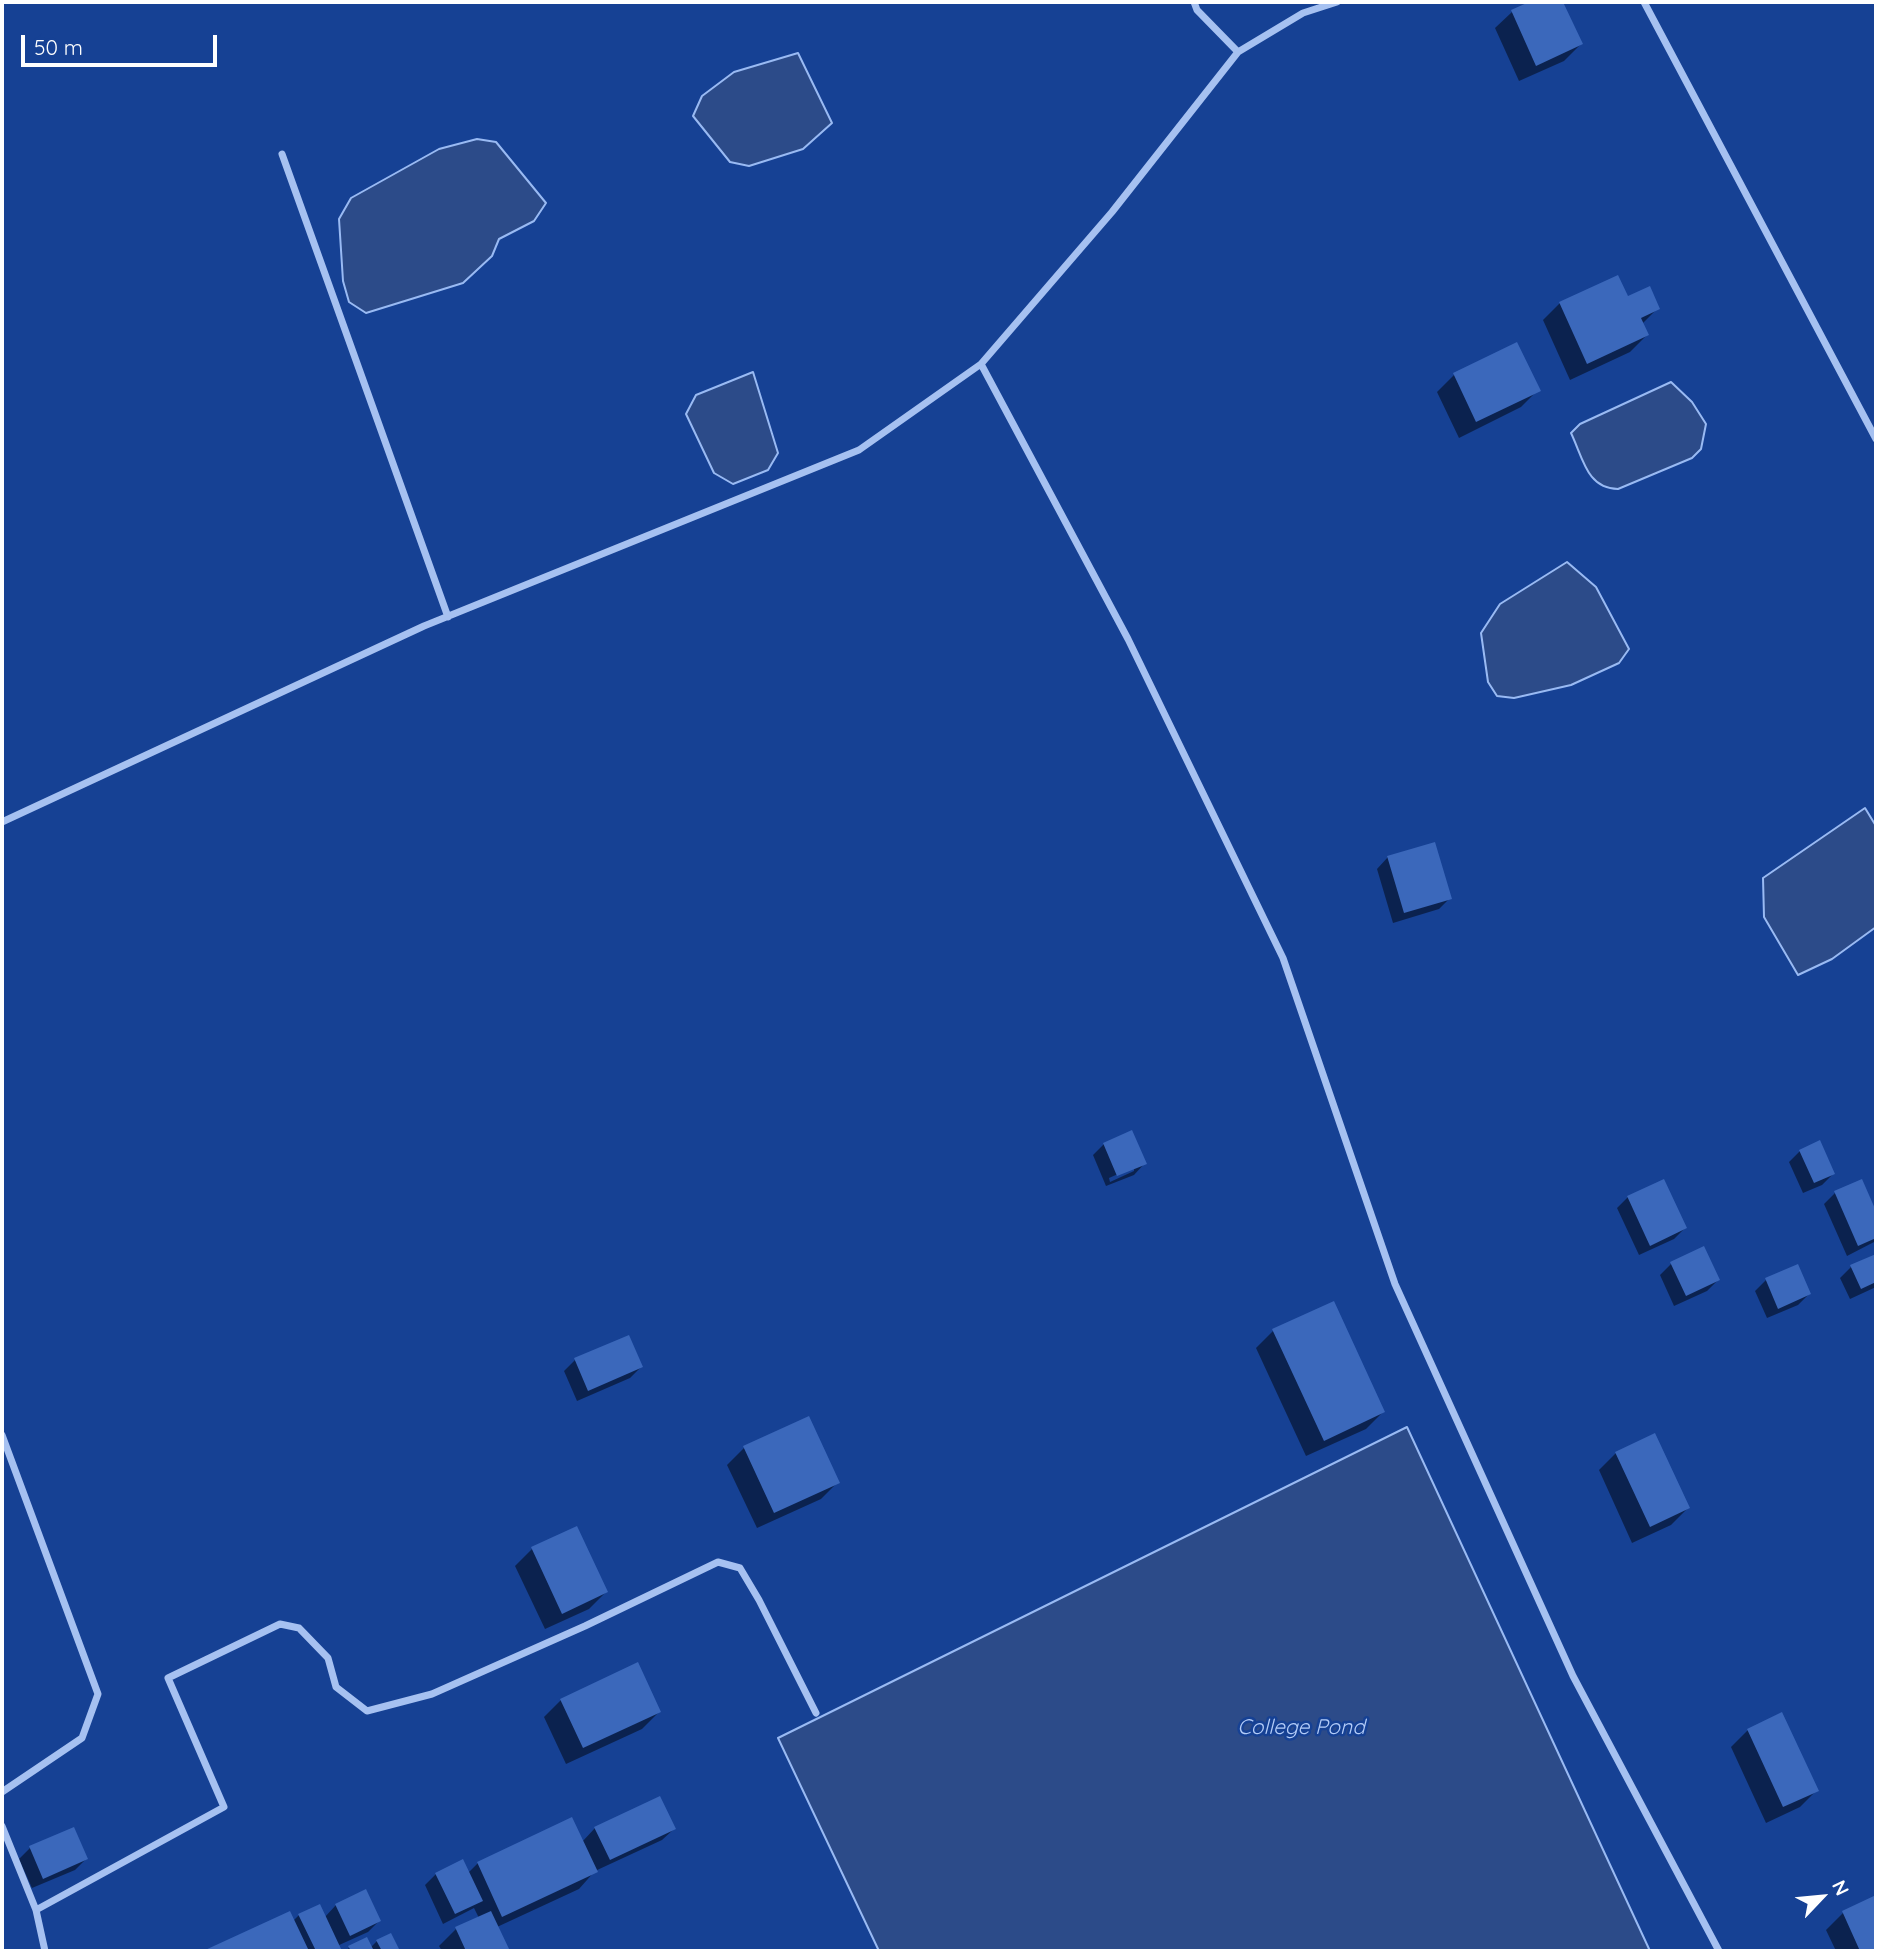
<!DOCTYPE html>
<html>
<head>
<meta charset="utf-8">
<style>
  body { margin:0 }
  #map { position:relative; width:1878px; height:1953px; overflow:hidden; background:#164194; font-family:Quicksand,sans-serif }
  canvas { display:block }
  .frame { position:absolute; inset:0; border:4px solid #fff; pointer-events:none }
  .north { position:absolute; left:1787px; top:1862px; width:70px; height:70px; -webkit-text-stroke:5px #164194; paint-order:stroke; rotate:64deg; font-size:19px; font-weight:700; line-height:28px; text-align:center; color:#fff }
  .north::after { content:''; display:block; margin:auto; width:24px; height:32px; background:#fff; clip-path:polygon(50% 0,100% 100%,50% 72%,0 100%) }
  .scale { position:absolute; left:21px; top:35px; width:196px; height:32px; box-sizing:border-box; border:4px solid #fff; border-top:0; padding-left:9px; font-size:21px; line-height:24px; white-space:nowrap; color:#fff; -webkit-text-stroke:5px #164194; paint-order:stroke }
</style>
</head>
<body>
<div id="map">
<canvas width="1878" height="1953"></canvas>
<div class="frame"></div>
<div class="north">N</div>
<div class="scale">50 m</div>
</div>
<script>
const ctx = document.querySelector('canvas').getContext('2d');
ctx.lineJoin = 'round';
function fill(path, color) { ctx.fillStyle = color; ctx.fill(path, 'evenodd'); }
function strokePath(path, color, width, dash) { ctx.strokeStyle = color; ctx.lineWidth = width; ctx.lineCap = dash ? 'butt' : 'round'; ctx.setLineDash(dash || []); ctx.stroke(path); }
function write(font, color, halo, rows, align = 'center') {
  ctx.font = font + ' Quicksand,sans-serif'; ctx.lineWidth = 5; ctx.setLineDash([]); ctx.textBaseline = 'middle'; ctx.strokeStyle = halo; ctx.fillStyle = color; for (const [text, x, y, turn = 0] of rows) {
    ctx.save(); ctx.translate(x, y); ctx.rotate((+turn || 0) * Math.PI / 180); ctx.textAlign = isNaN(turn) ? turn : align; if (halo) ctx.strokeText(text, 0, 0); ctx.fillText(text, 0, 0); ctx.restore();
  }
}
const water = new Path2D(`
  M 798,53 L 832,123 L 803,149 L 749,166 L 730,162 L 693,116 L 702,96 L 734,72 Z
  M 477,139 L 496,142 L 546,203 L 534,221 L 499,239 L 492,256 L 463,283 L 366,313 L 349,302 L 343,281 L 339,219 L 351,198 L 439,149 Z
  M 753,372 L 778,453 L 768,470 L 733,484 L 714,473 L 686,414 L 696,395 Z
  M 1671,382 L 1692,402 L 1706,424 L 1701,449 L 1692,458 L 1618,489 C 1587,489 1583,458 1571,433 L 1580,424 Z
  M 1567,562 L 1596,587 L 1629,649 L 1619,663 L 1571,685 L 1514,698 L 1497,696 L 1488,682 L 1481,633 L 1500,604 Z
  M 1865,808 L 1876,826 L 1876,927 L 1832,959 L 1798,975 L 1764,917 L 1763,878 Z
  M 1407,1427 L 1650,1951 L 879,1951 L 778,1738 Z`);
fill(water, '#2c4b89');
strokePath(water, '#99baf3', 2);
fill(new Path2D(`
  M 1533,2 L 1561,2 L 1581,44 L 1564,61 L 1519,81 L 1495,28 L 1512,12 Z
  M 1627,299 L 1658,308 L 1642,324 L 1647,335 L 1630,352 L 1570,380 L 1543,320 L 1560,303 Z
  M 1517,345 L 1538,390 L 1521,407 L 1459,438 L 1437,392 L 1454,375 Z
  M 1388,857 L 1450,898 L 1439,909 L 1393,923 L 1377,869 Z
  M 1104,1144 L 1145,1163 L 1134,1175 L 1106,1186 L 1093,1155 ZM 1134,1167 L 1134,1171 L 1110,1182 L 1109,1178 Z
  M 1800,1151 L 1833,1174 L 1822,1185 L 1803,1193 L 1789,1162 Z
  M 1861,1182 L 1876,1216 L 1876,1241 L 1847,1256 L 1824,1204 L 1835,1193 Z
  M 1628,1197 L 1685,1228 L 1674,1239 L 1639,1255 L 1617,1208 Z
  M 1703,1249 L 1718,1280 L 1707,1291 L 1674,1306 L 1660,1275 L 1671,1264 Z
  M 1876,1256 L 1876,1287 L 1850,1299 L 1840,1278 L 1851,1267 Z
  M 1766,1280 L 1809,1294 L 1798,1305 L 1767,1318 L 1755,1291 Z
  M 1333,1303 L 1383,1412 L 1366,1429 L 1306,1456 L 1256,1348 L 1273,1331 Z
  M 575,1360 L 641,1367 L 630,1378 L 577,1401 L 564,1371 Z
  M 744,1448 L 838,1482 L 821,1499 L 757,1528 L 727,1465 Z
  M 1616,1453 L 1688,1508 L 1671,1525 L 1632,1543 L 1599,1470 Z
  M 532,1549 L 606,1592 L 589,1609 L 545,1629 L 515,1566 Z
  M 561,1700 L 659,1712 L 642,1729 L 566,1764 L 544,1717 Z
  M 1748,1730 L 1817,1790 L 1800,1807 L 1766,1823 L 1731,1747 Z
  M 595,1828 L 674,1829 L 662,1840 L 595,1871 L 579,1889 L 497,1927 L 508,1951 L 442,1951 L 439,1946 L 456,1929 L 479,1918 L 474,1908 L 443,1924 L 425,1885 L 436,1874 L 468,1873 L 478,1863 L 582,1842 Z
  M 30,1848 L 86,1859 L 75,1870 L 32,1888 L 19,1859 Z
  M 1876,1897 L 1876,1951 L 1836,1951 L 1826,1930 L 1843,1913 Z
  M 336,1905 L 379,1921 L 368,1932 L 337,1946 L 340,1951 L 207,1951 L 289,1913 L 293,1921 L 299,1915 L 324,1918 Z
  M 390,1935 L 398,1951 L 346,1951 L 349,1948 L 370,1948 L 377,1941 Z`), '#0007');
fill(new Path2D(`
  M 1529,2 L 1563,2 L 1583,44 L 1536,66 L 1511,10 Z
  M 1618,275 L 1628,296 L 1650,286 L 1660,309 L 1641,318 L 1649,335 L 1587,364 L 1559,302 Z
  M 1517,342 L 1541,391 L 1476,422 L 1453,373 Z
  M 1435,842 L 1452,899 L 1404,913 L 1387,856 Z
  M 1132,1130 L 1147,1164 L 1117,1176 L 1103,1143 Z
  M 1820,1140 L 1835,1174 L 1814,1183 L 1799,1150 Z
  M 1664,1179 L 1687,1228 L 1650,1246 L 1627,1196 Z
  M 1862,1179 L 1876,1211 L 1876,1238 L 1858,1246 L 1834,1191 Z
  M 1704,1246 L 1720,1280 L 1686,1296 L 1670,1262 Z
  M 1876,1254 L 1876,1282 L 1861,1289 L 1850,1265 Z
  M 1798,1264 L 1811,1294 L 1778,1309 L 1765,1278 Z
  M 1334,1301 L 1385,1412 L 1324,1441 L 1272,1329 Z
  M 629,1335 L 643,1367 L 588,1391 L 574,1358 Z
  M 809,1416 L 840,1483 L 774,1513 L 743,1446 Z
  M 1655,1433 L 1690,1508 L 1650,1527 L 1615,1452 Z
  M 577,1526 L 608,1592 L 562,1614 L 531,1547 Z
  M 638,1662 L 661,1712 L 583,1748 L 560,1699 Z
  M 1782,1712 L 1819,1791 L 1783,1807 L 1747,1729 Z
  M 660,1796 L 676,1829 L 610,1860 L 594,1827 Z
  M 572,1817 L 598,1872 L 502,1917 L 477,1862 Z
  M 74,1827 L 88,1859 L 43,1879 L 29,1846 Z
  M 463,1859 L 483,1901 L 455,1914 L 435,1873 Z
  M 366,1889 L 381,1921 L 350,1936 L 335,1904 Z
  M 1876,1895 L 1876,1951 L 1860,1951 L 1842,1911 Z
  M 320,1904 L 342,1951 L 316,1951 L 298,1914 Z
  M 290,1911 L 309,1951 L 203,1951 Z
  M 491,1911 L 510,1951 L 466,1951 L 455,1927 Z
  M 391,1933 L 400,1951 L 382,1951 L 376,1940 Z
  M 367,1937 L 374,1951 L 351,1951 L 348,1946 Z`), '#3b68bb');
strokePath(new Path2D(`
  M 1194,2 L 1197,10 L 1238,52
  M 1644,2 L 1876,439
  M 282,154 L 448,617
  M 981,364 L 1128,639 L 1283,958 L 1395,1284 L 1573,1676 L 1719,1951
  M 2,822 L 424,626 L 859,450 L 981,364 L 1112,212 L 1238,52 L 1303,13 L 1337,2
  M 2,1435 L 98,1694 L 82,1738 L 2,1792
  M 2,1826 L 36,1910 L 45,1951
  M 36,1910 L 224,1807 L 168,1678 L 280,1624 L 299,1628 L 328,1658 L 336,1687 L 367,1711 L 432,1694 L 585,1626 L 718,1562 L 740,1568 L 759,1600 L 816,1713`), '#a6c1f1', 7);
write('italic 21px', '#b3ccf8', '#164194', [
  ["College Pond",1301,1728]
]);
</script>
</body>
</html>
